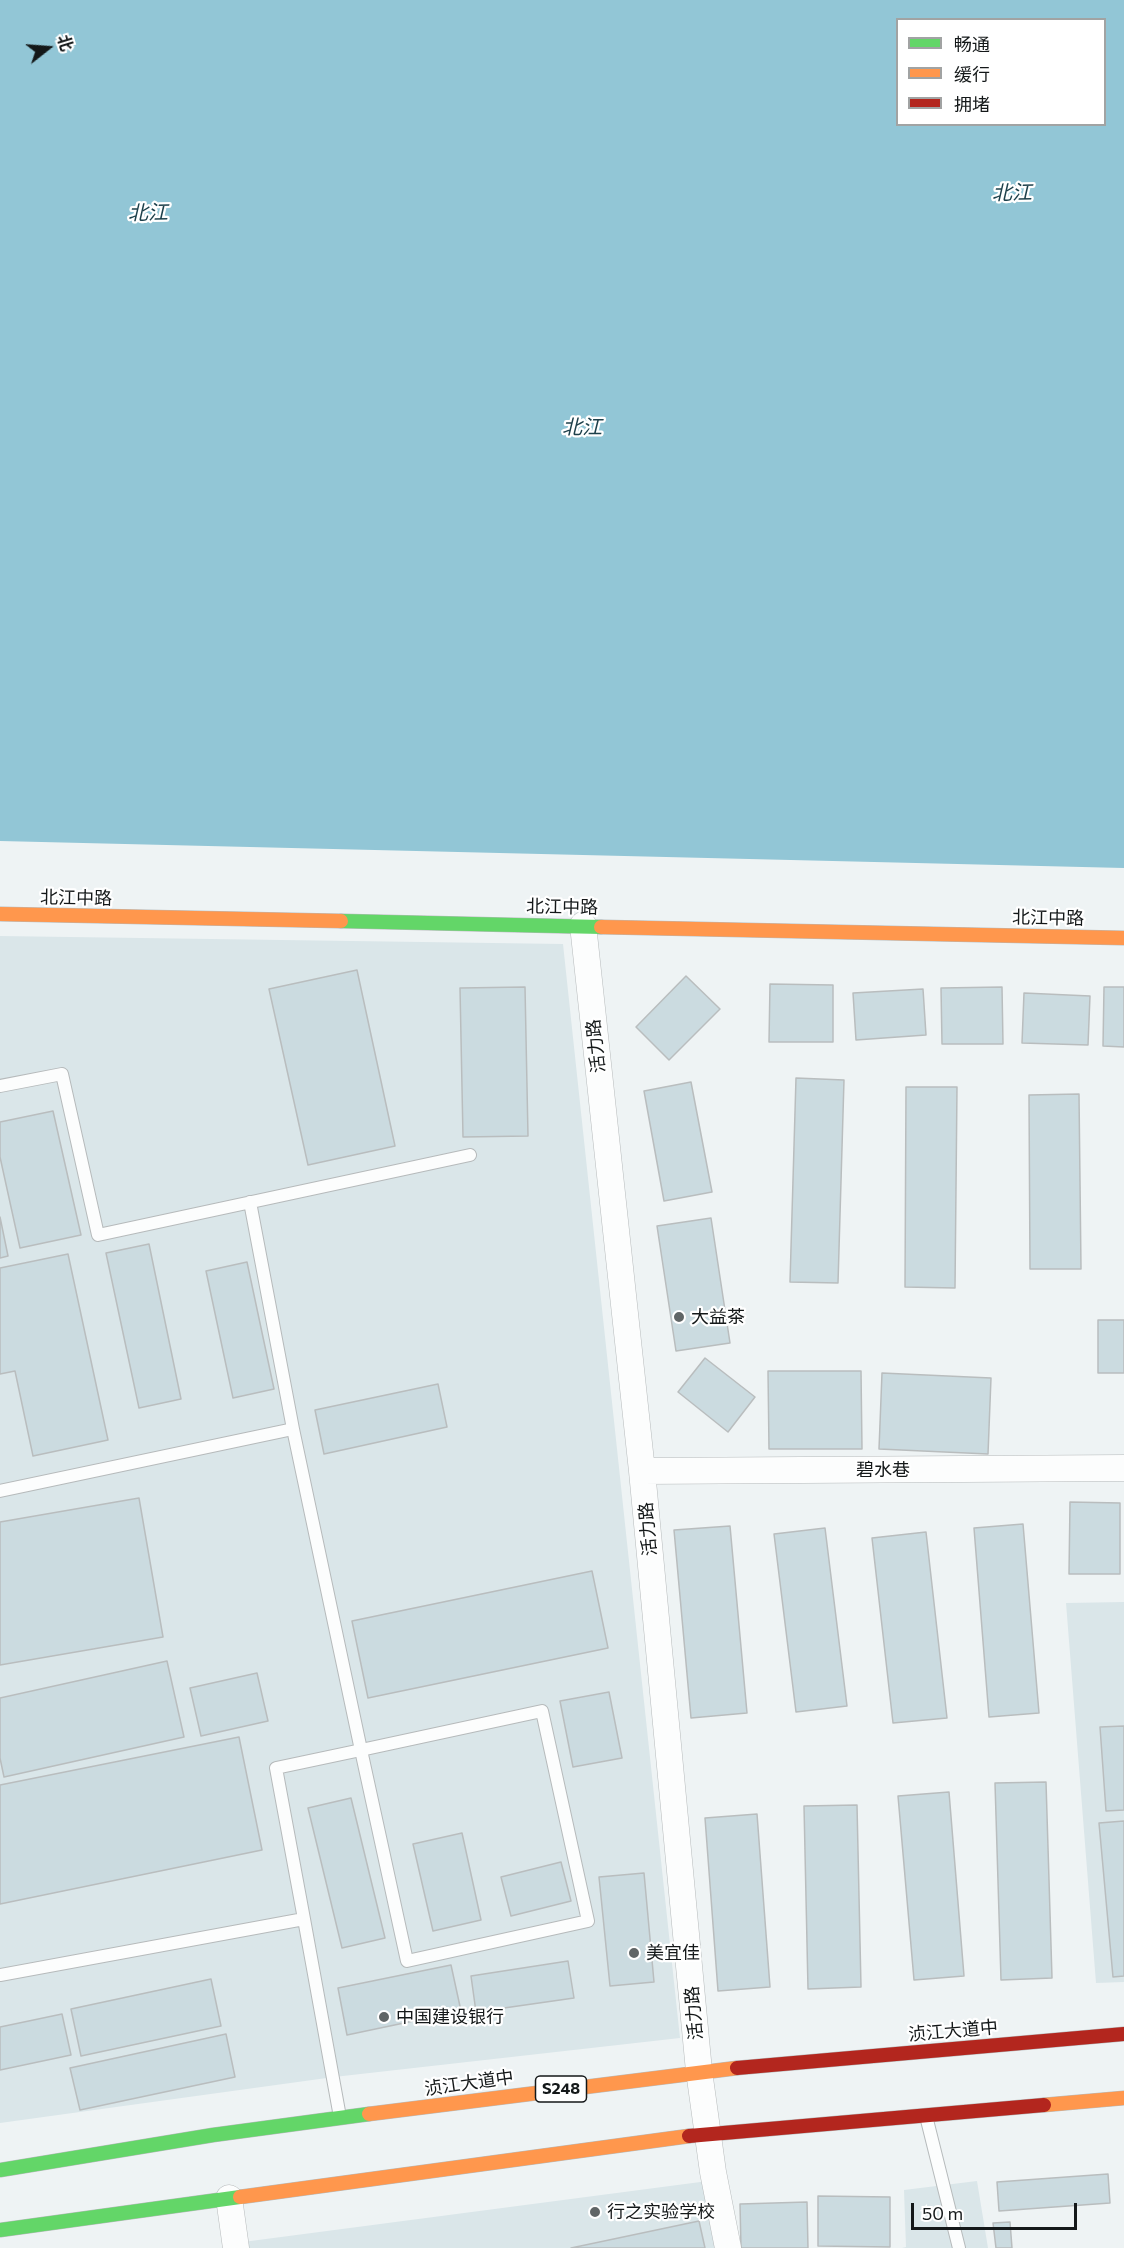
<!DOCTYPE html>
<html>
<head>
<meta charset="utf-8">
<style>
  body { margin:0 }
  #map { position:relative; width:1124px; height:2248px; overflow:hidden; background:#eef3f4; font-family:Commissioner,"Noto Sans SC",sans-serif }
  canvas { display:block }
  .legend { position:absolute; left:896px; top:18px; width:210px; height:108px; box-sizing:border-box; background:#fff; border:2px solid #a1a3a3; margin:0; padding:8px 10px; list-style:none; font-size:18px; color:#141819 }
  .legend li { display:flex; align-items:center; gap:12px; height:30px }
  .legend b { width:30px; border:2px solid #a1a3a3 }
  .north { position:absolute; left:18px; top:18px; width:60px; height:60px; -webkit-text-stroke:4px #fff; paint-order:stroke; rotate:73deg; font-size:16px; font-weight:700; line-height:24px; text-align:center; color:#141819 }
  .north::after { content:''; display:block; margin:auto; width:21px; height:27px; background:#141819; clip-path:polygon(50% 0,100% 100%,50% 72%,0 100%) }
  .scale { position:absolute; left:911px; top:2203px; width:166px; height:27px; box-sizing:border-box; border:3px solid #141819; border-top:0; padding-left:8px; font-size:18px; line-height:21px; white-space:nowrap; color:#141819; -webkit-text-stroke:4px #fff; paint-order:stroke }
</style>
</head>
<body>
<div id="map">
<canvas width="1124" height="2248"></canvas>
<ul class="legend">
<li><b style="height:8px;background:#63d668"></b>畅通</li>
<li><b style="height:8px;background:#ff974d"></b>缓行</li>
<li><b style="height:8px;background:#b3261e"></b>拥堵</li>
</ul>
<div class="north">北</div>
<div class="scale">50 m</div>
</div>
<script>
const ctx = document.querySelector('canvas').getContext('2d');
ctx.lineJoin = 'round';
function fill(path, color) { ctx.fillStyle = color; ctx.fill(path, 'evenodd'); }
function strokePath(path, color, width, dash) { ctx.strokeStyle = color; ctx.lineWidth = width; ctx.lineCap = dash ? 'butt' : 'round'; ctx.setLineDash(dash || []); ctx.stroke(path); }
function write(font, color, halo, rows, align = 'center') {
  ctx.font = font + ' Commissioner,"Noto Sans SC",sans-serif'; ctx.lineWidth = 4.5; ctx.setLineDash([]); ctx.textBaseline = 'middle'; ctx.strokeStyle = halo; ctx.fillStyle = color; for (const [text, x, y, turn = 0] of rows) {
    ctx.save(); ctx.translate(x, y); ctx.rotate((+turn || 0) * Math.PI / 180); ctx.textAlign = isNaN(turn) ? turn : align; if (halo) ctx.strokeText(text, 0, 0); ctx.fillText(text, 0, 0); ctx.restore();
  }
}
fill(new Path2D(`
  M 0,936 L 563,944 L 680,2038 L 334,2077 L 0,2123 Z
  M 1124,1602 L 1124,1982 L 1096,1983 L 1066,1603 Z
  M 708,2181 L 720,2248 L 243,2248 L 243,2242 Z
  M 977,2181 L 988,2248 L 902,2248 L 906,2247 L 904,2190 Z`), '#dae6e9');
fill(new Path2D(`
  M 0,0 L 1124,0 L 1124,868 L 0,841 ZM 898,20 L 1104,20 L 1104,124 L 898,124 Z`), '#92c6d6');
const building = new Path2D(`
  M 357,970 L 395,1146 L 308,1165 L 269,989 Z
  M 686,976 L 720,1009 L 669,1060 L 636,1027 Z
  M 770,984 L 833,985 L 833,1042 L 769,1042 Z
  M 525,987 L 528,1136 L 463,1137 L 460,988 Z
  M 1002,987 L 1003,1044 L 942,1044 L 941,988 Z
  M 1104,987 L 1124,987 L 1124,1047 L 1103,1046 Z
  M 923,989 L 926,1035 L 856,1040 L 853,993 Z
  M 1024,993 L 1090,996 L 1088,1045 L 1022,1043 Z
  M 796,1078 L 844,1080 L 838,1283 L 790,1282 Z
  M 691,1082 L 712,1192 L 664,1201 L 644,1091 Z
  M 906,1087 L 957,1087 L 955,1288 L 905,1287 Z
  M 1079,1094 L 1081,1269 L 1030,1269 L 1029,1095 Z
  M 53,1111 L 81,1235 L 20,1248 L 0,1157 L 0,1122 Z
  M 0,1217 L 8,1256 L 0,1258 Z
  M 711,1218 L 730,1343 L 676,1351 L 657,1226 Z
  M 149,1244 L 181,1399 L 139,1408 L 106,1253 Z
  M 68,1254 L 108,1440 L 33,1456 L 15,1371 L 0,1374 L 0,1268 Z
  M 247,1262 L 274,1389 L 233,1398 L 206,1271 Z
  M 1098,1320 L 1124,1320 L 1124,1373 L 1098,1373 Z
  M 705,1358 L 755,1397 L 728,1432 L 678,1392 Z
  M 768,1371 L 861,1371 L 862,1449 L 769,1449 Z
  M 882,1373 L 991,1378 L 988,1454 L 879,1449 Z
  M 438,1384 L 447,1427 L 324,1454 L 315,1410 Z
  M 139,1498 L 163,1637 L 0,1665 L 0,1522 Z
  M 1070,1502 L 1120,1503 L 1120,1574 L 1069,1574 Z
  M 1023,1524 L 1039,1713 L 989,1717 L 974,1528 Z
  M 730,1526 L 747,1713 L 691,1718 L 674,1530 Z
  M 825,1528 L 847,1706 L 796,1712 L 774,1534 Z
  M 926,1532 L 947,1718 L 893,1723 L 872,1538 Z
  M 592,1571 L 608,1648 L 368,1698 L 352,1621 Z
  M 167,1661 L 184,1737 L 4,1777 L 0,1758 L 0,1698 Z
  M 257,1673 L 268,1721 L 201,1736 L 190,1688 Z
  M 609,1692 L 622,1758 L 573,1767 L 560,1701 Z
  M 1124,1726 L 1124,1810 L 1106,1811 L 1100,1727 Z
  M 239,1737 L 262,1850 L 0,1904 L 0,1785 Z
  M 1046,1782 L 1052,1978 L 1001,1980 L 995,1783 Z
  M 949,1792 L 964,1976 L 914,1980 L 898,1796 Z
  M 351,1798 L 385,1938 L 342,1948 L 308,1808 Z
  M 857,1805 L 861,1987 L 808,1989 L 804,1806 Z
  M 757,1814 L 770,1987 L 718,1991 L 705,1818 Z
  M 1124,1821 L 1124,1976 L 1113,1977 L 1099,1823 Z
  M 462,1833 L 481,1920 L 433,1931 L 413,1844 Z
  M 561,1862 L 571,1901 L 511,1916 L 501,1877 Z
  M 644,1873 L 654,1982 L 610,1986 L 599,1877 Z
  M 568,1961 L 574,1998 L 476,2012 L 471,1976 Z
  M 451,1965 L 461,2011 L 347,2035 L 338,1988 Z
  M 211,1979 L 221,2026 L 81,2056 L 71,2009 Z
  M 62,2014 L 71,2055 L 0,2070 L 0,2027 Z
  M 226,2034 L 235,2077 L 80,2110 L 70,2068 Z
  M 1108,2174 L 1110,2203 L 999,2211 L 997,2182 Z
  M 818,2196 L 890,2197 L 890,2247 L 818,2246 Z
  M 807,2202 L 808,2248 L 741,2248 L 740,2204 Z
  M 699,2221 L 705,2248 L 571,2248 Z
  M 1010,2222 L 1012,2248 L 996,2248 L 993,2223 Z`);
fill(building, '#cbdbe0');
strokePath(building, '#b9bdbe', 1.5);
const lane = new Path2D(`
  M 0,1086 L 62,1074 L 98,1235 L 470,1155
  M 250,1202 L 293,1429 L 361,1750 L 276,1768 L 304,1919
  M 0,1491 L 293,1429
  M 542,1711 L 588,1921 L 407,1961 L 361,1750 Z
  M 0,1975 L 304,1919 L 340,2117
  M 926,2116 L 959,2248`);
const street = new Path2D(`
  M 583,925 L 642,1471 L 699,2071 L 713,2172 L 728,2248
  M 642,1471 L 1124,1468
  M 229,2198 L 236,2248`);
const fast = new Path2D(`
  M 341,921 L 601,927
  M 0,2170 L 213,2135 L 369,2114
  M 0,2230 L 240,2197`);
const slow = new Path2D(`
  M 0,914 L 341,921
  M 601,927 L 1124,938
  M 1044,2105 L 1124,2098
  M 369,2114 L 737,2068
  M 240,2197 L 689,2136`);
const jam = new Path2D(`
  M 737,2068 L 1124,2034
  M 689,2136 L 1044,2105`);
strokePath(lane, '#b6babb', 14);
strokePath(street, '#b6babb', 27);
strokePath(fast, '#b6babb', 15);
strokePath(slow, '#b6babb', 15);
strokePath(jam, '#b6babb', 15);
strokePath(lane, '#fcfdfd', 12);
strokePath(street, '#fcfdfd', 26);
strokePath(fast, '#63d668', 14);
strokePath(slow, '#ff974d', 14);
strokePath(jam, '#b3261e', 14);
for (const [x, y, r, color] of [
  [679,1317,6,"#606566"],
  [634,1953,6,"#606566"],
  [384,2017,6,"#606566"],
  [595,2212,6,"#606566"]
]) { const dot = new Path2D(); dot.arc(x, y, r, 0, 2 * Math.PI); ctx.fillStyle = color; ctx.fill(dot); strokePath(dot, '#fff', 2); }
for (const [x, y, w] of [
  [561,2089,51]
]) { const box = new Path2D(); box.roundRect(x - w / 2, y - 13, w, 26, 4.5); ctx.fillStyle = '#fff'; ctx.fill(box); strokePath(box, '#141819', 1.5); }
write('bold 16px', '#141819', null, [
  ["S248",561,2089]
]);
write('18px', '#141819', '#fff', [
  ["北江中路",76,898,1],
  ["北江中路",562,907,1],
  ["北江中路",1048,918,1],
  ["活力路",596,1046,-96],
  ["碧水巷",883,1470],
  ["活力路",648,1529,-95],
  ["活力路",694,2013,-95],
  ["浈江大道中",953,2031,-5],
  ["浈江大道中",469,2083,-8]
]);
write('18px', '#141819', '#fff', [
  ["大益茶",691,1317],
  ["美宜佳",646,1953],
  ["中国建设银行",396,2017],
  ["行之实验学校",607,2212]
], 'left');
write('italic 20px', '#1d404b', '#fff', [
  ["北江",1012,193,-1],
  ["北江",148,213,-1],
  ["北江",582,427]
]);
</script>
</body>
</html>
